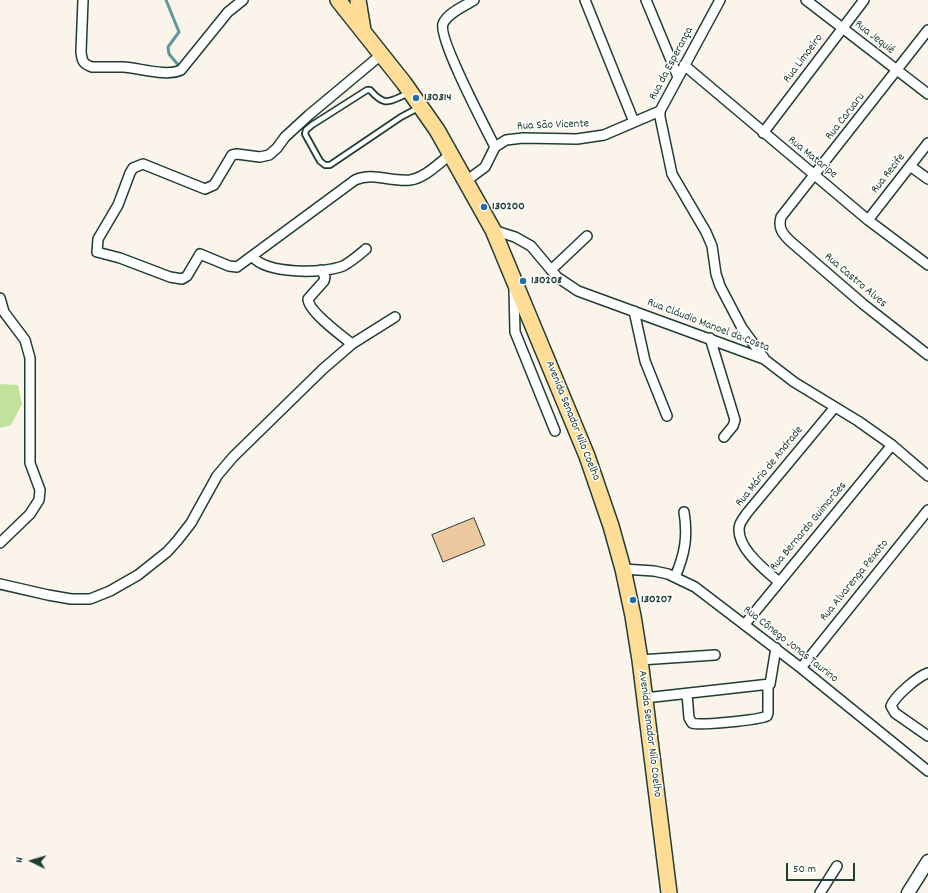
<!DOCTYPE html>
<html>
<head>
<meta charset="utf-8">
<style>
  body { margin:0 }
  #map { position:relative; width:928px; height:893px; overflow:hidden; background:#fbf4eb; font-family:Dekko,sans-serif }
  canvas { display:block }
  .north { position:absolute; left:12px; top:841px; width:40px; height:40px; -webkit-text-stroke:3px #fff; paint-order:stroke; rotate:275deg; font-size:11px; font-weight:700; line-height:16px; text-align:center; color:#1f3d34 }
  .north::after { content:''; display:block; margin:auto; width:14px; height:18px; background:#1f3d34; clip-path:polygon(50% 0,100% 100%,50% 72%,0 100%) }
  .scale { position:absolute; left:786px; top:863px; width:69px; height:18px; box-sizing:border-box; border:2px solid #1f3d34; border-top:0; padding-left:5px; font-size:12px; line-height:14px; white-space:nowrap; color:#1f3d34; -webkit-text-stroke:3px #fff; paint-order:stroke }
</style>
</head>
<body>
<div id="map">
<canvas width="928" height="893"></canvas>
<div class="north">N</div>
<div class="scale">50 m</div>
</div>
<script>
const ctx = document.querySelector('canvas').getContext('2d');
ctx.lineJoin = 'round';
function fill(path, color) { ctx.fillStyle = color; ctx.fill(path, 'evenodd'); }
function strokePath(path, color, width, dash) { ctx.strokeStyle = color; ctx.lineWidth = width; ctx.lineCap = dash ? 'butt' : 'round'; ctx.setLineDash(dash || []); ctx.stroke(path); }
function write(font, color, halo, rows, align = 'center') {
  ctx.font = font + ' Dekko,sans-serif'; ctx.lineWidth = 3; ctx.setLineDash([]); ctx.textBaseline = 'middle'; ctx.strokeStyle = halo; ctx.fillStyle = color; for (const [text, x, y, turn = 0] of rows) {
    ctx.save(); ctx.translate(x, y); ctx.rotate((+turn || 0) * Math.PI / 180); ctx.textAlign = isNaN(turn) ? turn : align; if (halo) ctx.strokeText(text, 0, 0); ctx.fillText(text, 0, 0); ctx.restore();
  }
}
fill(new Path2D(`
  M 0,384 L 18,385 L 22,404 L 11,425 L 0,428 Z`), '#c1e29b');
strokePath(new Path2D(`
  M 166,0 L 179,32 L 168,47 L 169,54 L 180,67`), '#5d999d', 3);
const building = new Path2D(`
  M 474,518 L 485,545 L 443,562 L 432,535 Z`);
fill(building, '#edc79d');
strokePath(building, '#1f3d34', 1);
const service = new Path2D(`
  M 409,93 C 389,101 386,108 370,90 L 367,90 L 312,125 L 306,130 L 305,134 L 320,161 L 325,165 L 330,165 L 401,117 L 418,108`);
const minor = new Path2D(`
  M 83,0 L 81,52 C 82,61 83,64 92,67 C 102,67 113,67 123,67 C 140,68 166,77 181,70 L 228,12 L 243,0
  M 474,0 C 465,6 447,13 443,24 C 438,38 486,129 495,147
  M 585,0 L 634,122
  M 646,0 L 678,77
  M 720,0 L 660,111 L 660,117 L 672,174 L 706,232 L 712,246 L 716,274 L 720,286 L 742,328 L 764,358
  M 806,0 L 928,94
  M 928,30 L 781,217 C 778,228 782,233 790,241 L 863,304 L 928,355
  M 382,54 L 309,115 L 285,137 L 277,148 L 269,155 L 260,157 L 237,154 L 232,155 L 214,185 L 205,189 L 143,164 L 133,168 L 130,173 L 118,205 L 98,239 L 97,252 L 120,258 L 170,277 L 182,279 L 187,276 L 200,254 L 229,266 L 237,267 L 355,180 C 373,172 390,182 410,180 C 425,178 439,163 451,154
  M 684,65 L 868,220 L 928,265
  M 763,133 L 864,0
  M 910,166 L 928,179
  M 466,181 L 485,167 L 495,147 L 506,140 L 523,138 L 577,139 L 604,135 L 660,111
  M 868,220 L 928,143
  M 493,230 L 515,237 L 531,246 L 557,277 L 578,291 L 764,359 L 794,382 L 858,421 L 892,445 L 928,476
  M 253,257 C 267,274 323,274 343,266 C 351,262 359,255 366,249
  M 321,270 L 325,277 L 324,281 L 308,299 C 308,311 342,336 352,344
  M 551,270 L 587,236
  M 514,290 L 515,332 L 555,431
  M 0,298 L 4,312 L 25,340 L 30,358 L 30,463 L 40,490 L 39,500 L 30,514 L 0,543
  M 634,311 L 645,361 L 667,416
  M 710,338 L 735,420 L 733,426 L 724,437
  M 623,569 L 654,571 L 668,574 L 695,587 L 801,668 L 928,771
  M 675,577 C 685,554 688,536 684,512
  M 779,582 C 765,570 733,545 740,524 C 742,520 745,516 747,513 L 835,407
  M 0,584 L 48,595 L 71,599 L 90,599 L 110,591 L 138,575 L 167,552 L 177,541 L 191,523 L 217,476 L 233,457 L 323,369 L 352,344 L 395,317
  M 745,624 L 892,445
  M 640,660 L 715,655
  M 801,668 L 928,510
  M 928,673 C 917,677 895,696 891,706 L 895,713 L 928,736
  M 687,694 L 689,718 L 692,723 C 699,726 759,720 767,716 L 768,713 L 768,684
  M 645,698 L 770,684 L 776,648
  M 820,893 L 837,866`);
const tertiary = new Path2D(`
  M 908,893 L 928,861`);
const primary = new Path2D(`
  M 338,0 L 404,83 L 437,130 L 493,230 L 587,456 L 611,526 L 623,569 L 633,616 L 640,660 L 669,893
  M 358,0 L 363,30`);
strokePath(service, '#1f3d34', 8);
strokePath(minor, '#1f3d34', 12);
strokePath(tertiary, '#1f3d34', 15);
strokePath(primary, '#1f3d34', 18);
strokePath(service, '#fff', 4.5);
strokePath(minor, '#fff', 9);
strokePath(tertiary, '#fff', 12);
strokePath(primary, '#ffdd96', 15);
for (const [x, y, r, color] of [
  [416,98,4,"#1f6fb2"],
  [484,207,4,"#1f6fb2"],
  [523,281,4,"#1f6fb2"],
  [633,600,4,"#1f6fb2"]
]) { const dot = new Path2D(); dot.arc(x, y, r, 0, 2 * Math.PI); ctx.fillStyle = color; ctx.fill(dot); strokePath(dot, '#fff', 1.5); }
write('12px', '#1f3d34', '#fff', [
  ["Rua Jequié",874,38,38],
  ["Rua Limoeiro",804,59,-53],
  ["Rua da Esperança",672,64,-62],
  ["Rua Caruaru",846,117,-52],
  ["Rua São Vicente",553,126,-2],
  ["Rua Mataripe",812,158,39],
  ["Rua Recife",889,174,-52],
  ["Rua Castro Alves",855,281,40],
  ["Rua Cláudio Manoel da Costa",708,326,21],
  ["Avenida Senador Nilo Coelho",572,421,68],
  ["Rua Mário de Andrade",770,467,-51],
  ["Rua Bernardo Guimarães",809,527,-50],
  ["Rua Alvarenga Peixoto",855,581,-51],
  ["Rua Cônego Jonas Taurino",790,645,38],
  ["Avenida Senador Nilo Coelho",649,734,83]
]);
write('bold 12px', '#1f3d34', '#fff', [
  ["130314",424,98],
  ["130200",492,207],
  ["130208",531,281],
  ["130207",641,600]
], 'left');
</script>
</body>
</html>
